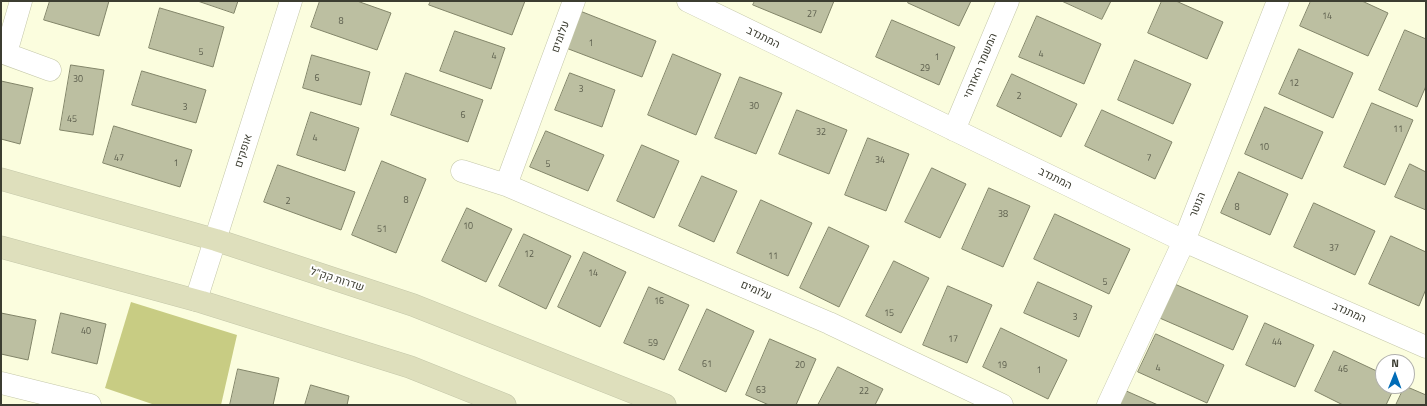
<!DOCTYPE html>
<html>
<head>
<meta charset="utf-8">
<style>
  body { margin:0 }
  #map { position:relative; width:1427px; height:406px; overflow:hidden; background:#fbfdde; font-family:"Titillium Web",sans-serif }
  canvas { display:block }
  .frame { position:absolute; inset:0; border:2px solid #3c3d31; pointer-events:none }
  .north { position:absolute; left:1375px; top:354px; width:40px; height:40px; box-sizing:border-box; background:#fff; border:1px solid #b1b1ad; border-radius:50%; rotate:1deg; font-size:11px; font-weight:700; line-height:16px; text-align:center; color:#3c3d31 }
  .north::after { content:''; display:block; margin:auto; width:14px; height:18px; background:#006cb7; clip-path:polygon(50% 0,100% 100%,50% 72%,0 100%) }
</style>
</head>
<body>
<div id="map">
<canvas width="1427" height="406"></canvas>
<div class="frame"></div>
<div class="north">N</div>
</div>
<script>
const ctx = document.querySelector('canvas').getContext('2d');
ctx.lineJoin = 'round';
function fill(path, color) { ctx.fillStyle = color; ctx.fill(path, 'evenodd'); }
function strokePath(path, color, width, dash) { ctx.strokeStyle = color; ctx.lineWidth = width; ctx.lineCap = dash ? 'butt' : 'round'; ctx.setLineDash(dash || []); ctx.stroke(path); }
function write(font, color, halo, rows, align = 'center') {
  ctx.font = font + ' "Titillium Web",Heebo,sans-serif'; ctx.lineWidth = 4; ctx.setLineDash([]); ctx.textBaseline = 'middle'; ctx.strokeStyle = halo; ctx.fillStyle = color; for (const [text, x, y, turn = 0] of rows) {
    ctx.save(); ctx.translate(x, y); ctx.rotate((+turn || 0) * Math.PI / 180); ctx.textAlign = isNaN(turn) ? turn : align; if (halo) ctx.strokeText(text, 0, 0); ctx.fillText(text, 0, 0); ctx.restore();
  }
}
fill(new Path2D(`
  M 131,302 L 237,335 L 221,405 L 155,405 L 105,388 Z`), '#c8cc83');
const building = new Path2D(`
  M 50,1 L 109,1 L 99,36 L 44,20 Z
  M 198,1 L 238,1 L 234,13 Z
  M 320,1 L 357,1 L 391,13 L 377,50 L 311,27 Z
  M 431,1 L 525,1 L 512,35 L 429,5 Z
  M 755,1 L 834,1 L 821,33 L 753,5 Z
  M 909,1 L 971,1 L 959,26 L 908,3 Z
  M 1062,1 L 1111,1 L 1102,19 Z
  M 1162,1 L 1176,1 L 1223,22 L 1207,59 L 1148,33 Z
  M 1311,1 L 1362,1 L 1388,13 L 1368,56 L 1300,26 Z
  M 160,8 L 224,27 L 213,67 L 149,48 Z
  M 580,11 L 656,41 L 642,77 L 566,48 Z
  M 1037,16 L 1101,44 L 1084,84 L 1019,57 Z
  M 892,20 L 955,47 L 939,85 L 876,57 Z
  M 1405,30 L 1426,39 L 1426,86 L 1417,107 L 1379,90 Z
  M 455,31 L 505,48 L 491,89 L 440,71 Z
  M 1299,49 L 1353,73 L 1333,118 L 1279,94 Z
  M 673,54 L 721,74 L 696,135 L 648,115 Z
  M 312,55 L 370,72 L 361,105 L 303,88 Z
  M 1135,60 L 1191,84 L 1173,124 L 1118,100 Z
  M 71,65 L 104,70 L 93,135 L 60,130 Z
  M 142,71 L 206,90 L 196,123 L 132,105 Z
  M 406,73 L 483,100 L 468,142 L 391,115 Z
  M 570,73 L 615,90 L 602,127 L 555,110 Z
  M 1012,74 L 1077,104 L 1061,137 L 997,106 Z
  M 740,77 L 782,93 L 756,154 L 715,138 Z
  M 1,81 L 33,88 L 20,144 L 1,139 Z
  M 1372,103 L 1413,120 L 1385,185 L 1344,167 Z
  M 1265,107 L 1323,132 L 1302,179 L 1245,154 Z
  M 797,110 L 847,130 L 829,174 L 779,154 Z
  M 1102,110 L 1172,142 L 1155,179 L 1085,146 Z
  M 311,112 L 359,128 L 345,171 L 297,155 Z
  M 114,126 L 192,150 L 180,187 L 103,163 Z
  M 546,131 L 604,155 L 588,191 L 530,167 Z
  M 868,138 L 909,154 L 886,211 L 845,195 Z
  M 642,145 L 679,161 L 654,218 L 617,201 Z
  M 382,161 L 426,179 L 396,253 L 352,235 Z
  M 1410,164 L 1426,172 L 1426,210 L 1395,197 Z
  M 278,165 L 355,192 L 341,230 L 264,202 Z
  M 932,168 L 966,184 L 940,238 L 905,222 Z
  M 1239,172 L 1288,194 L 1270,235 L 1221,213 Z
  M 702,176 L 737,191 L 714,242 L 679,226 Z
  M 989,188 L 1030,206 L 1003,267 L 962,249 Z
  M 761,200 L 812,223 L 788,276 L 737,253 Z
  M 1314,203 L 1375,231 L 1355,275 L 1294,247 Z
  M 467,208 L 512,229 L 486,282 L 442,261 Z
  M 1055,214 L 1130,249 L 1109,294 L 1034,259 Z
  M 829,227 L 869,246 L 839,307 L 800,288 Z
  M 524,234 L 571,256 L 546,309 L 499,286 Z
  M 1391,236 L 1426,252 L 1426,289 L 1419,306 L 1369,284 Z
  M 584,252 L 626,272 L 600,327 L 558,307 Z
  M 894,261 L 929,278 L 901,333 L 866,316 Z
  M 1038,282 L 1092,306 L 1079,337 L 1024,313 Z
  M 1170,282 L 1248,316 L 1233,350 L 1155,316 Z
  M 948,286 L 992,305 L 967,363 L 923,345 Z
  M 649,287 L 689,305 L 664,360 L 624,343 Z
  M 707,309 L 754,331 L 726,392 L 679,370 Z
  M 1,313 L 36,320 L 28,360 L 1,354 Z
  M 61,313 L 106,324 L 97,364 L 52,353 Z
  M 1265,323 L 1314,345 L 1295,387 L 1246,365 Z
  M 1001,328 L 1067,360 L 1048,399 L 983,367 Z
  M 1156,334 L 1224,365 L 1207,403 L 1138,372 Z
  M 770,339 L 816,359 L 796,405 L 769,405 L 746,395 Z
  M 1334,351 L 1383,374 L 1383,386 L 1395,386 L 1386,405 L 1343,405 L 1315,391 Z
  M 838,367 L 883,389 L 875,405 L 818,405 Z
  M 238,369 L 279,378 L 273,405 L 230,405 Z
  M 311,385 L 349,396 L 347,405 L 305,405 Z
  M 1405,386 L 1426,395 L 1426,405 L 1396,405 Z
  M 1124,390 L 1158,405 L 1117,405 Z`);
fill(building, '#bcbfa1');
strokePath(building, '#828569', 1);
const street = new Path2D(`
  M 574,1 L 506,185 L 829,323 L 1002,405
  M 688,1 L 1184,241 L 1426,347
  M 1,52 L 50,70
  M 6,53 L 21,1
  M 954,130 L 1008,1
  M 462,171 L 506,185
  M 196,300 L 291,1
  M 1,383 L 90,405
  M 1108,405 L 1184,241 L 1278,1`);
const secondary = new Path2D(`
  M 1,179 L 216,240 L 413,305 L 665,405
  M 1,247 L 202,302 L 410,367 L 505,405`);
strokePath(street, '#c4c7a9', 23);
strokePath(secondary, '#c4c7a9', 23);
strokePath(street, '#fff', 22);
strokePath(secondary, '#dedfbc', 22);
write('9px', '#5c5e4d', null, [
  ["27",812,15],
  ["14",1327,17],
  ["8",341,22],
  ["1",591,44],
  ["5",201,53],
  ["4",1041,55],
  ["4",494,57],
  ["1",937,58],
  ["29",925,69],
  ["6",317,79],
  ["30",78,80],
  ["12",1294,84],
  ["3",581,90],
  ["2",1019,97],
  ["30",754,107],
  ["3",185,108],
  ["6",463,116],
  ["45",72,120],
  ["11",1398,130],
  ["32",821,133],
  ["4",315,139],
  ["10",1264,148],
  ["47",119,159],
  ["7",1149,159],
  ["34",880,161],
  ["1",176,164],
  ["5",548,165],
  ["8",406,201],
  ["2",288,202],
  ["8",1237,208],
  ["38",1003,215],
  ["10",468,227],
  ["51",382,230],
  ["37",1334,249],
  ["12",529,255],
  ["11",773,257],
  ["14",593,274],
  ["5",1105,283],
  ["16",659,302],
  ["15",889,314],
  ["3",1075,318],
  ["40",86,332],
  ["17",953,340],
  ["44",1277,343],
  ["59",653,344],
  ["61",707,365],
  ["20",800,366],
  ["19",1002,366],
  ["4",1158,369],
  ["46",1343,370],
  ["1",1039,371],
  ["63",761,391],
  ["22",864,392]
]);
write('11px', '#3c3d31', '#fff', [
  ["עלומים",561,37,-70],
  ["המתנדב",763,38,26],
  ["המשמר האזרחי",981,66,-67],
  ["אופקים",244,151,-72],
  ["המתנדב",1055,179,26],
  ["הנוטר",1198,205,-68],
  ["שדרות קק\"ל",337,280,18],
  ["עלומים",756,291,23],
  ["המתנדב",1349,313,24]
]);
</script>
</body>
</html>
